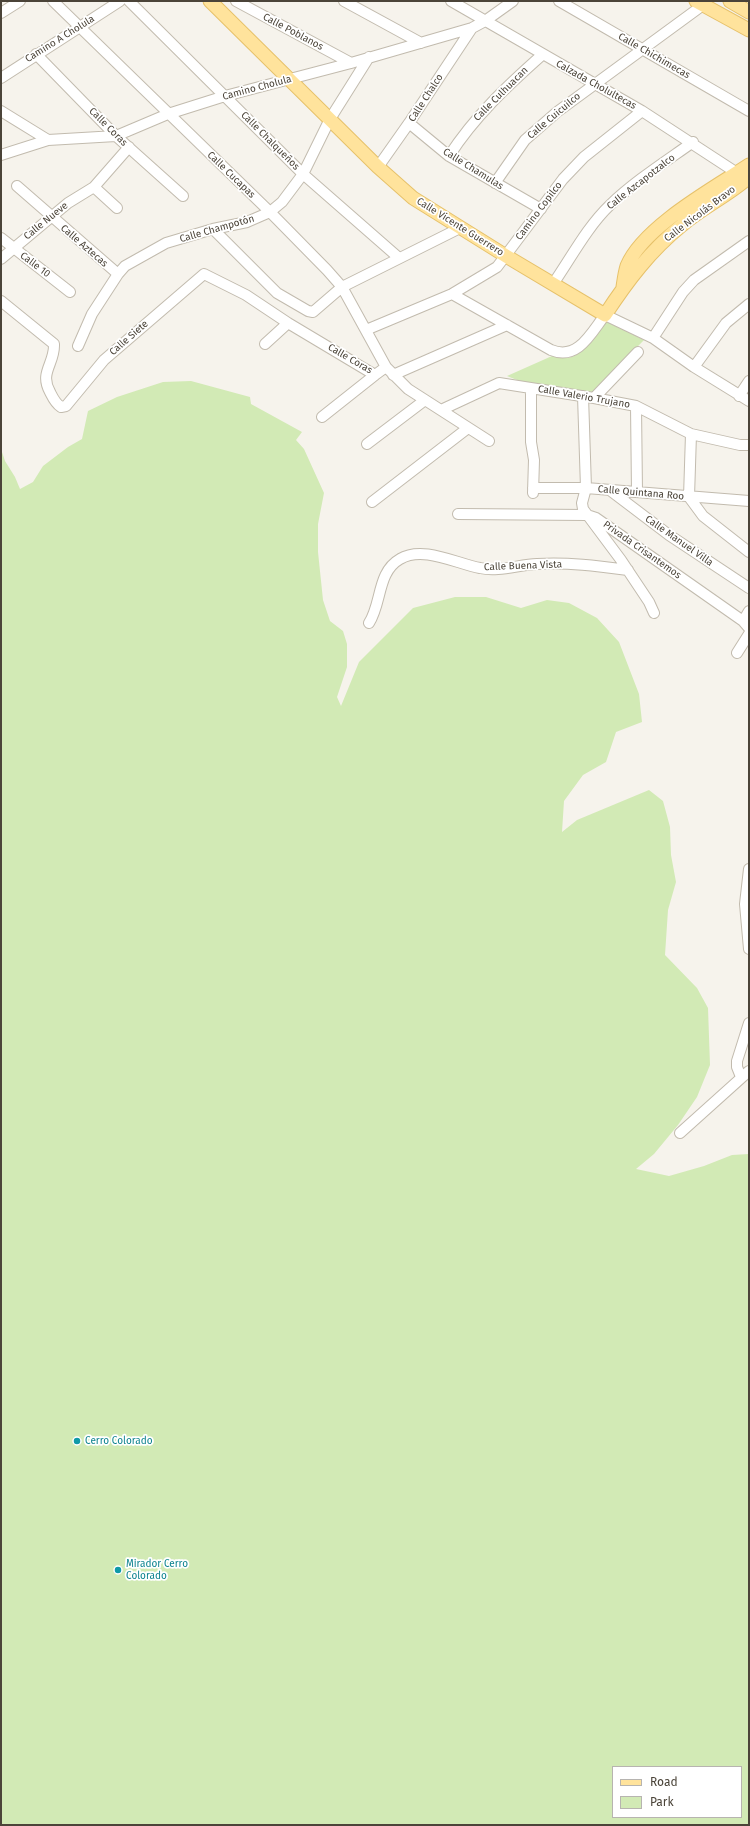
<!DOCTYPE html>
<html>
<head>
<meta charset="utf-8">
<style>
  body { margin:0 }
  #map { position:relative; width:750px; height:1826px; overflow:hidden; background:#f6f3ec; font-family:"Fira Sans",sans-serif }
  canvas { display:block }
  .frame { position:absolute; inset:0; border:2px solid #4b4439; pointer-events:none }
  .legend { position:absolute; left:612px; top:1766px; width:130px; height:52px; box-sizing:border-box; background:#fff; border:1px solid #b7b4b0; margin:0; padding:5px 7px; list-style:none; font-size:12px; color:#4b4439 }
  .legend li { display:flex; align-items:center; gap:8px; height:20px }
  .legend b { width:20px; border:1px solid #b7b4b0 }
</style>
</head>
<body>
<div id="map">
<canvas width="750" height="1826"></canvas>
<div class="frame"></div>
<ul class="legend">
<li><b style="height:5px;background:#ffe39c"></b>Road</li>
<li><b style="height:11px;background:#d2eab5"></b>Park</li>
</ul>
</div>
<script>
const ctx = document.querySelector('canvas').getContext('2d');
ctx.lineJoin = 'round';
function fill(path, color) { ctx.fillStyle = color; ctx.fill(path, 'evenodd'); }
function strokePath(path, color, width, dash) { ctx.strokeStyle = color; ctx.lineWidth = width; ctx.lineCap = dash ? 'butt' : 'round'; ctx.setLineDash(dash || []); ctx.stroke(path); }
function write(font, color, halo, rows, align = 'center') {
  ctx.font = font + ' "Fira Sans",sans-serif'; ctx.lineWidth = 3.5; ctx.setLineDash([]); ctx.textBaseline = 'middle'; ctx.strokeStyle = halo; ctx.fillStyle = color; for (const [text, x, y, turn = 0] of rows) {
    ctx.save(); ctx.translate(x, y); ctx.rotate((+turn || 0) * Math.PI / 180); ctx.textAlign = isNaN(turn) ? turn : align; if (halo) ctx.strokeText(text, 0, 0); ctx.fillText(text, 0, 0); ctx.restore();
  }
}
fill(new Path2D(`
  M 607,322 L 644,340 L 593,392 C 565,389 533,388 507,376 L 552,356 L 568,358 L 574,356 L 580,352 Z
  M 191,381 L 250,397 L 251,404 L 302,432 L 296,440 L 304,449 L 324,493 L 318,524 L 318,552 L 323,600 L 330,621 L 343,631 L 347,644 L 347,667 L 337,697 L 341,706 L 359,662 L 413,608 L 455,597 L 486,597 L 521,608 L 547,600 L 569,603 L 597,618 L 619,642 L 639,694 L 642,722 L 616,732 L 606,762 L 583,775 L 564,801 L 562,832 L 577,820 L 649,790 L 663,801 L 670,827 L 671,855 L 676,882 L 668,910 L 665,955 L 697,988 L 708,1008 L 710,1065 L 697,1097 L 678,1125 L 654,1154 L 636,1169 L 669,1176 L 704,1166 L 732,1155 L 749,1154 L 749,1825 L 1,1825 L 1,449 L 5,461 L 15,477 L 20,489 L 33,482 L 43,466 L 68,447 L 82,439 L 88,411 L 117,397 L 163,382 ZM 613,1767 L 741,1767 L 741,1817 L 613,1817 Z`), '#d2eab5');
const minor = new Path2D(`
  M 53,1 L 270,212 L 327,270 L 342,287 L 386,367
  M 129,1 L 303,174 L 399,258
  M 236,1 L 351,63
  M 344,1 L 421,43
  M 451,1 L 642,111 L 737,173
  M 559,1 L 749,111
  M 1,13 L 20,1
  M 36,54 L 116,136 L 183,196
  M 1,78 L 120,1
  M 1,111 L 48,140
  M 409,123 L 449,156 L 541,209
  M 1,155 L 48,140 L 116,136 L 168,114 L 225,96 L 351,63 L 472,28 L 485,21 L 513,1
  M 449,156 C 475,116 507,86 542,55
  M 378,167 L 409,123 L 472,28
  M 495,183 L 525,140 L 557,112 L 703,5
  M 17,186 L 118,274
  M 94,187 L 117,208
  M 213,229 L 277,293 L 308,311 L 313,312 L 342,287 L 460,228
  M 1,238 L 70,292
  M 1,259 L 68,203 L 94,187 L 129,147
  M 553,284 C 571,258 587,227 610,205 C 635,181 665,162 693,142
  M 452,294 L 551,350 C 578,361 591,333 605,315 L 653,338 L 694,367 L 749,401
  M 1,301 L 54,344 C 55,364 39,372 50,392 C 53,398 55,403 61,407 L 66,406 L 104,360 L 204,274 L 246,295 L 288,323 L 375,375 L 386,367 L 408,389 L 489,441
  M 366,330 L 452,294 L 497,267 L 563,179 L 584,157 L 642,111
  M 653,338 L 683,292 L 694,280 L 749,241
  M 265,344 L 288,323
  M 78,346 L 92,314 L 118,274 L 125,266 L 166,243 L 213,229 L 247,222 L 270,212 L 282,202 L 303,174 L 330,119 L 369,57
  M 694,367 L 726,323 L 749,304
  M 393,375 L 507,325
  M 531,388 L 531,442 L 534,460 L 533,493
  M 583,396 L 586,488 L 582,503 L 583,509 L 621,560 L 649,602 L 654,613
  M 739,396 L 749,381
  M 594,398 L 638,352
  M 636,406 L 637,492
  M 441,410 L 499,383 L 594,398 L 636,406 L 691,434 L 740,445 L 749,445
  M 322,417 L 375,375
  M 691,434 L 689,497 L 703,516 L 749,552
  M 367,444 L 425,400
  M 533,488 L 586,488 L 749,501
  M 611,491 L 669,535 L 749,588
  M 372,502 L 468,428
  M 458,514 L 587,515 L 596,518 L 743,621 L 749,628
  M 743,621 L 749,611
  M 369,623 C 382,603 377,572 400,559 C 423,545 457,564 480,568 C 498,572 518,565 537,564 C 567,562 598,566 628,570
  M 737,653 L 749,634
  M 749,869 L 745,904 L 749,949
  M 741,1077 L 737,1067 L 737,1061 L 749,1023
  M 680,1133 L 749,1071`);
const major = new Path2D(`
  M 210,1 L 378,167 L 413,198 L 506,256 L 605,315 C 628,280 650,251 682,225 C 703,207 729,195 749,177
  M 696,1 L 749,30
  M 730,1 L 749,12
  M 623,287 C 624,280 625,272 627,266 C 643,227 714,188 749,165`);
strokePath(minor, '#c2bbae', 12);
strokePath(major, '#e6c16a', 15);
strokePath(minor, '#fff', 10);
strokePath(major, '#ffe39c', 13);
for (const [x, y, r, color] of [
  [77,1441,4,"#0f9aa8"],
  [118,1570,4,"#0f9aa8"]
]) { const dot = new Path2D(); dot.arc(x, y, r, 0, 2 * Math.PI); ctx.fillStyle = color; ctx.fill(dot); strokePath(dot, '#fff', 1.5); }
write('10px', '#4b4439', '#fff', [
  ["Calle Poblanos",293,32,28],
  ["Camino A Cholula",60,39,-32],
  ["Calle Chichimecas",654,56,30],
  ["Calzada Cholultecas",596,85,29],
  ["Camino Cholula",257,88,-15],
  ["Calle Culhuacan",501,94,-45],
  ["Calle Chalco",426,98,-57],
  ["Calle Cuicuilco",554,116,-40],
  ["Calle Coras",108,127,45],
  ["Calle Chalqueños",270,141,45],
  ["Calle Chamulas",473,169,32],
  ["Calle Cucapas",231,175,44],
  ["Calle Azcapotzalco",641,182,-38],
  ["Camino Copilco",539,211,-53],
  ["Calle Nicolás Bravo",700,214,-37],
  ["Calle Nueve",46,221,-39],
  ["Calle Vicente Guerrero",460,227,32],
  ["Calle Champotón",217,229,-16],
  ["Calle Aztecas",84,246,41],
  ["Calle 10",35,265,37],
  ["Calle Siete",129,338,-41],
  ["Calle Coras",350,359,30],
  ["Calle Valerio Trujano",584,397,10],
  ["Calle Quintana Roo",641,493,5],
  ["Calle Manuel Villa",679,541,35],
  ["Privada Crisantemos",642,550,35],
  ["Calle Buena Vista",523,566,-2]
]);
write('10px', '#0d838f', '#fff', [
  ["Cerro Colorado",85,1441],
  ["Mirador Cerro",126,1564],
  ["Colorado",126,1576]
], 'left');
</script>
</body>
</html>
